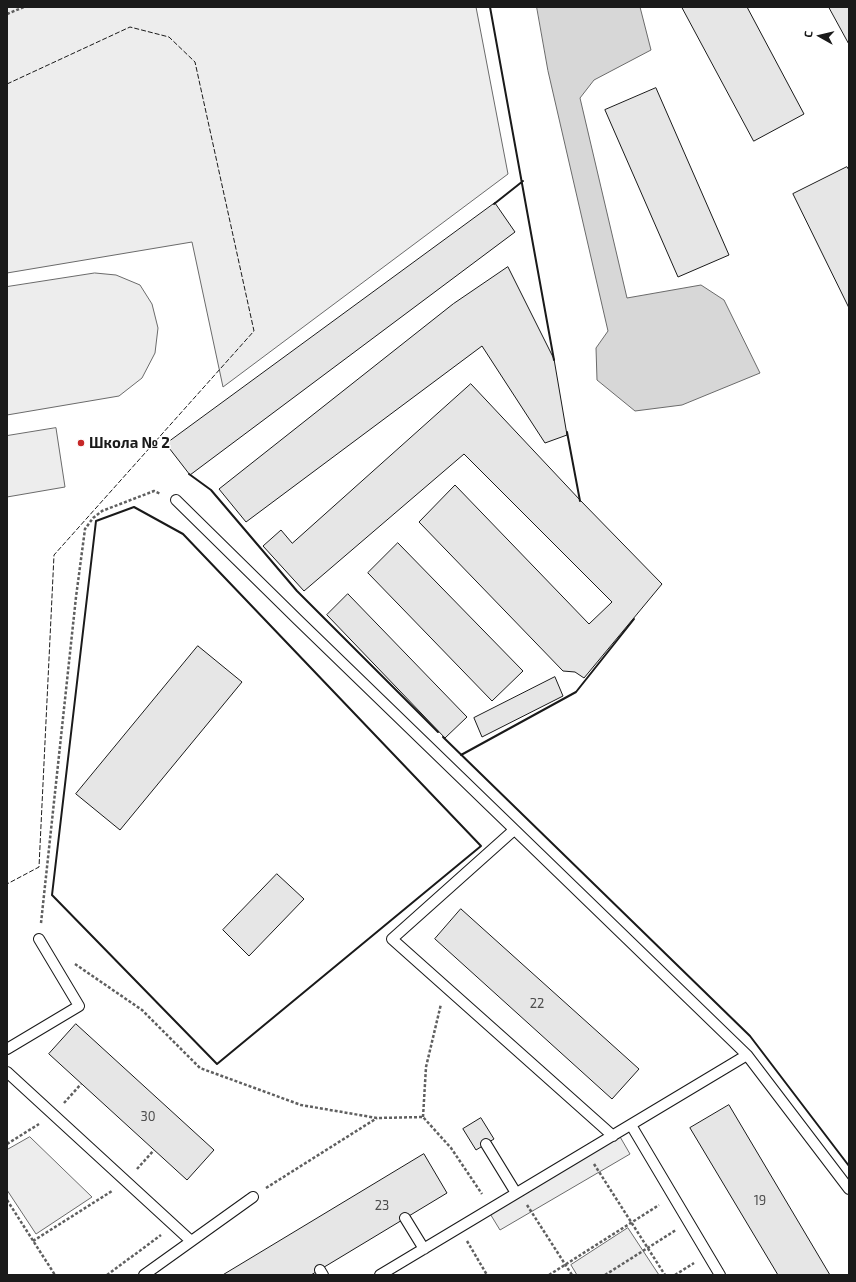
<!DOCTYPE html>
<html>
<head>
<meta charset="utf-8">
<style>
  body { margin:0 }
  #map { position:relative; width:856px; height:1282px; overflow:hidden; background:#fff; font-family:"Exo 2",sans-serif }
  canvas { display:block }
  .frame { position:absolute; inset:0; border:8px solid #1a1a1a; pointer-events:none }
  .north { position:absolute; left:800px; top:16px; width:40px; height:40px; -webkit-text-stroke:3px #fff; paint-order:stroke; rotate:278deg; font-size:11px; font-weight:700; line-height:16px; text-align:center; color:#1a1a1a }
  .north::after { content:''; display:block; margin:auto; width:14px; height:18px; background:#1a1a1a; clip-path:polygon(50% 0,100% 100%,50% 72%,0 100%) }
</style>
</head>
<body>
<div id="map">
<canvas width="856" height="1282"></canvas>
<div class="frame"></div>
<div class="north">С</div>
</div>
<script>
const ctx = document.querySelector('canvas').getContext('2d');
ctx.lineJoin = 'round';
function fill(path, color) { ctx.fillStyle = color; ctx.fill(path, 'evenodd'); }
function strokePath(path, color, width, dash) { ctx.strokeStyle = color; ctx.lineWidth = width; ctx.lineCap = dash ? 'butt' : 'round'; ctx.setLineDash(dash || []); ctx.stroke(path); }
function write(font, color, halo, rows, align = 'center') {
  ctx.font = font + ' "Exo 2",sans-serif'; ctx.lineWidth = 3; ctx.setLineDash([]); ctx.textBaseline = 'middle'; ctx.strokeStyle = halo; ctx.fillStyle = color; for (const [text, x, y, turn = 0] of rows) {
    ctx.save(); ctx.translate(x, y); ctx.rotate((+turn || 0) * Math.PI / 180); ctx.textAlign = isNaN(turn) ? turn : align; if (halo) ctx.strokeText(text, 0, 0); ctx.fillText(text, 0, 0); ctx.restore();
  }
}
const built = new Path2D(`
  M 7,7 L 476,7 L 508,174 L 223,387 L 192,242 L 7,273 Z
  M 95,273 L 116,275 L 140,285 L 152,304 L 158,328 L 155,353 L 142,378 L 119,396 L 7,415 L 7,287 Z
  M 56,428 L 65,487 L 7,497 L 7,436 Z
  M 619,1135 L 630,1154 L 500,1230 L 489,1212 Z
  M 30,1137 L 92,1197 L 36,1234 L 7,1190 L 7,1150 Z
  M 628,1228 L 659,1275 L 577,1275 L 571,1265 Z`);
fill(built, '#ededed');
strokePath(built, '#6a6a6a', 1);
const water = new Path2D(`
  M 537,7 L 640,7 L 651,50 L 594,80 L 580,98 L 627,298 L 701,285 L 724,300 L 760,373 L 682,405 L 635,411 L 597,380 L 596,348 L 608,331 L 548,71 Z`);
fill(water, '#d7d7d7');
strokePath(water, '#6a6a6a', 1);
const building = new Path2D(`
  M 682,7 L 747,7 L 804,114 L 754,141 Z
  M 829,7 L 849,7 L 849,44 Z
  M 656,88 L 729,255 L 678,277 L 605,110 Z
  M 847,167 L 849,170 L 849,308 L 793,194 Z
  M 495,203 L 515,232 L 190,475 L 166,444 Z
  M 508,267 L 554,359 L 567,435 L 545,443 L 482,346 L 246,522 L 219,489 L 453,304 Z
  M 471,384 L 580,500 L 662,584 L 584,678 L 575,672 L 563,671 L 419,522 L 455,485 L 589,624 L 612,602 L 464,454 L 304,591 L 263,546 L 281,530 L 292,543 Z
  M 398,543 L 523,671 L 492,701 L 368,573 Z
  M 348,594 L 467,717 L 445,738 L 327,615 Z
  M 198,646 L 242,682 L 120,830 L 76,794 Z
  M 555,677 L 563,696 L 482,737 L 474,718 Z
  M 277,874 L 304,899 L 249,956 L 223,930 Z
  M 461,909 L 639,1069 L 612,1099 L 435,939 Z
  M 76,1024 L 214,1150 L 187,1180 L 49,1054 Z
  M 729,1105 L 830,1275 L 778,1275 L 690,1128 Z
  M 481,1118 L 494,1139 L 476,1150 L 463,1129 Z
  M 424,1154 L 447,1193 L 311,1275 L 223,1275 Z`);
fill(building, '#e6e6e6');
strokePath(building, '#1a1a1a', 1);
const lane = new Path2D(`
  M 176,500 L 298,620 L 747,1055 L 849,1189
  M 514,830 L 392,939 L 613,1136
  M 7,1049 L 79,1006 L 39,939
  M 7,1072 L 191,1241
  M 631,1125 L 720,1275
  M 486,1144 L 516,1193
  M 405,1218 L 424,1249
  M 320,1270 L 323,1275
  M 144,1275 L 253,1197
  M 380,1275 L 747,1055`);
strokePath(lane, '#1a1a1a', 12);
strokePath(new Path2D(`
  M 7,14 L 24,7
  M 41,923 L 76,597 L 85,529 L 93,518 L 102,511 L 154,491 L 161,494
  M 75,964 L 142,1010 L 200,1068 L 301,1105 L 377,1118 L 423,1117 L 451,1148 L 482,1194
  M 64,1103 L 81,1084
  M 423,1117 L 426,1067 L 441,1004
  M 7,1144 L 39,1124
  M 594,1164 L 665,1275
  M 137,1169 L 154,1150
  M 266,1188 L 377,1118
  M 7,1200 L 55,1275
  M 527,1205 L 572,1275
  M 33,1241 L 112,1191
  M 467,1241 L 487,1275
  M 107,1275 L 161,1235
  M 549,1275 L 659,1205
  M 605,1275 L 676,1230
  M 675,1275 L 694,1263`), '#5f5f5f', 2.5, [3, 2]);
strokePath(lane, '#fff', 10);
strokePath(new Path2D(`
  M 7,84 L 130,27 L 169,37 L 195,62 L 254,331 L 54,555 L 39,867 L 7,884`), '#1a1a1a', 1, [5, 2]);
strokePath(new Path2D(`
  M 490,7 L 554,360
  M 494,204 L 523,181
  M 567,432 L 580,501
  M 189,474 L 211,490 L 297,591 L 438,732
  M 134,507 L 183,534 L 481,846 L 217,1064 L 52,895 L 96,521 Z
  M 443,737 L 750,1036 L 849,1166
  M 461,755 L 576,692 L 634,619`), '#1a1a1a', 2);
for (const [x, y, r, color] of [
  [81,443,4,"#c62828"]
]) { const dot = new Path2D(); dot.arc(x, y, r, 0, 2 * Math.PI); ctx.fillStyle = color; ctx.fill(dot); strokePath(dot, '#fff', 1.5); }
write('13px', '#4d4d4d', null, [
  ["22",537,1004],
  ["30",148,1117],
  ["19",760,1201],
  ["23",382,1206]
]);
write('bold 15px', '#1a1a1a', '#fff', [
  ["Школа № 2",89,443]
], 'left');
</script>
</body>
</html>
